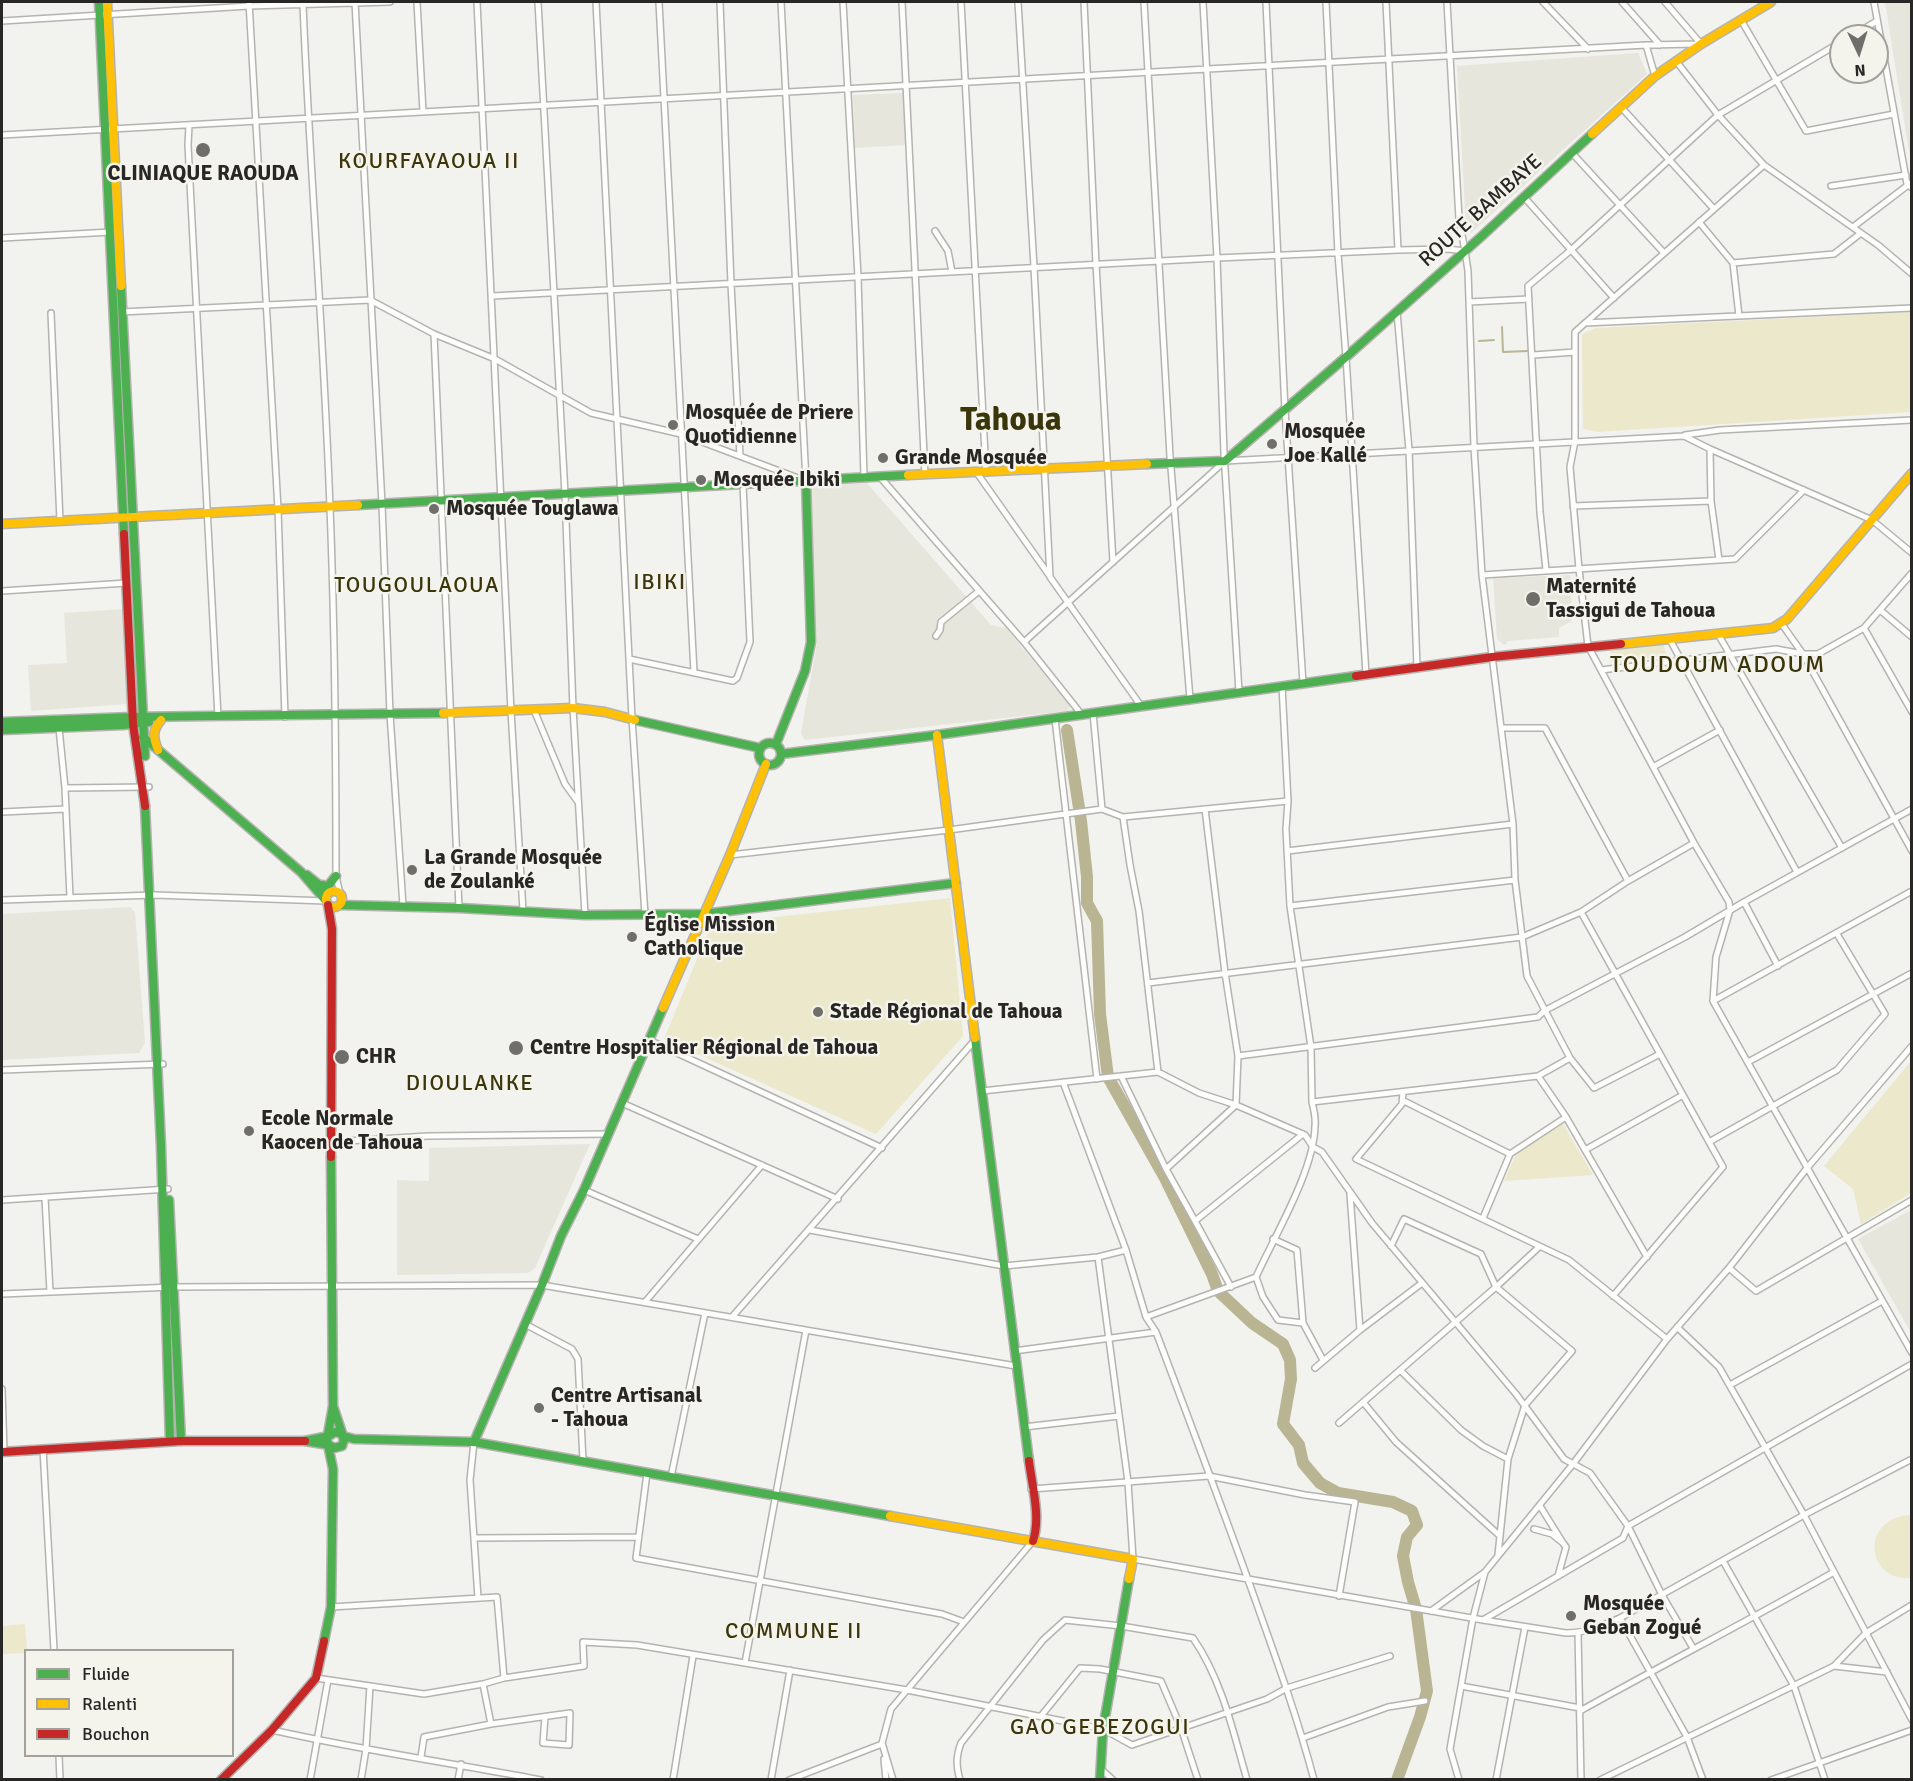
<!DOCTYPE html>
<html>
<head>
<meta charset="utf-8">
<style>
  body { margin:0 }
  #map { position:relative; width:1913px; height:1781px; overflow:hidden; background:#f2f2ee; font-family:Signika,sans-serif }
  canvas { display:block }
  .frame { position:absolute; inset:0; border:3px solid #282725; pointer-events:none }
  .legend { position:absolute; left:24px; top:1649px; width:210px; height:108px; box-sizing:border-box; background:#f4f3ec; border:2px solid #a2a19c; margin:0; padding:8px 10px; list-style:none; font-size:18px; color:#282725 }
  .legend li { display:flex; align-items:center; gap:12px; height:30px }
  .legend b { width:30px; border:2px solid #a2a19c }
  .north { position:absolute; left:1829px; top:24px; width:60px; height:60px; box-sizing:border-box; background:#f4f3ec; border:2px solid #a2a19c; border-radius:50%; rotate:176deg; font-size:16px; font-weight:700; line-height:24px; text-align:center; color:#282725 }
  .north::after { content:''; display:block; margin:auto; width:21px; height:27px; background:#6f6e6b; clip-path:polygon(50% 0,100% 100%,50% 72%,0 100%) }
</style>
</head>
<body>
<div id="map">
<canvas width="1913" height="1781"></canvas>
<div class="frame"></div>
<ul class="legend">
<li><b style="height:8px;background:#4caf50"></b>Fluide</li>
<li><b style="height:8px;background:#ffc107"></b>Ralenti</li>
<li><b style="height:8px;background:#c62828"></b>Bouchon</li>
</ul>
<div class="north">N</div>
</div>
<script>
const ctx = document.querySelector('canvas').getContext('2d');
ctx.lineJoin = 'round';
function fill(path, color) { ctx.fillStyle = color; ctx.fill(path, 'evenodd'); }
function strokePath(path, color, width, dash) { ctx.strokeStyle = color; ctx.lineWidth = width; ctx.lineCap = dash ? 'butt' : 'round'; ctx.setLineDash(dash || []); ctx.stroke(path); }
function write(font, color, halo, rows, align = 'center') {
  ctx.font = font + ' Signika,sans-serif'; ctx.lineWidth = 5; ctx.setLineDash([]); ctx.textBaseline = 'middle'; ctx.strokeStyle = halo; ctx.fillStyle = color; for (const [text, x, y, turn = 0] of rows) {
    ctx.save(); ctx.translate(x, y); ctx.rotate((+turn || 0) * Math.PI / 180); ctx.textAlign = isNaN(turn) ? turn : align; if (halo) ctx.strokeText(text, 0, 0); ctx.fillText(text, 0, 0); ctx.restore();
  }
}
fill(new Path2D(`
  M 1885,2 L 1911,2 L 1911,164 Z
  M 1638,53 L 1647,74 L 1471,233 L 1466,226 L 1457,66 Z
  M 903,93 L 905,145 L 855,148 L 853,95 Z
  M 867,483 L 991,625 L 1006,628 L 1070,706 L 1068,711 L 805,740 L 801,733 L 817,643 L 812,567 L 810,488 L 815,484 Z
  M 1570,575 L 1572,621 L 1559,628 L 1559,637 L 1508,641 L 1506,644 L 1504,645 L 1497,639 L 1493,578 Z
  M 123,609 L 128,704 L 31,711 L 28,665 L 67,663 L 64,613 Z
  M 130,907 L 135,912 L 145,1043 L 139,1053 L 2,1060 L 2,914 Z
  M 590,1144 L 535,1268 L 528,1273 L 397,1275 L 397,1180 L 429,1181 L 429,1148 Z
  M 1911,1210 L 1911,1333 L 1858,1239 Z`), '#e7e6dc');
fill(new Path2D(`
  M 1910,312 L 1911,412 L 1597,432 L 1583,429 L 1582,334 L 1596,328 Z
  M 1664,644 L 1666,656 L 1612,663 L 1610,651 Z
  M 950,898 L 963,1036 L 876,1134 L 664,1039 L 707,935 L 721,923 Z
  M 1911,1061 L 1911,1193 L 1861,1224 L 1853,1189 L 1824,1166 Z
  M 1563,1124 L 1593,1175 L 1504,1181 L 1516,1154 Z
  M 1908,1515 L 1912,1515 L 1912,1578 C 1866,1582 1860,1520 1908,1515 Z
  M 25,1624 L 27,1650 L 25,1653 L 2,1654 L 2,1626 Z`), '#ebe8cc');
strokePath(new Path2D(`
  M 1502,327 L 1503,352 L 1528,351
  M 1479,341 L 1494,340`), '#b9b592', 2);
strokePath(new Path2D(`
  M 1067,730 L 1081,821 L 1087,877 L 1087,903 L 1097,921 L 1100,1014 L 1108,1077 L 1165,1178 L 1212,1274 L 1218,1291 L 1252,1323 L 1283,1344 L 1290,1360 L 1291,1379 L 1283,1424 L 1299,1445 L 1303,1463 L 1320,1483 L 1338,1493 L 1393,1502 L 1412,1511 L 1417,1525 L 1407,1537 L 1403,1556 L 1408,1582 L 1416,1609 L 1427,1691 L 1420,1717 L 1397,1780`), '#b9b592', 12);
const street = new Path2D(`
  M 249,2 L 278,509 L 285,717
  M 355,2 L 382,504 L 390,714 L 403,906
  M 417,2 L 423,112
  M 477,2 L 511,711 L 523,911
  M 538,2 L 565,494 L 573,708 L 585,915
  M 596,2 L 632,718 L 645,915
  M 659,2 L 694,672
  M 720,2 L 731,284 L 740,456
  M 843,2 L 858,277 L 864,477
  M 902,2 L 925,475
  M 961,2 L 986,473
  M 1018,2 L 1034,267 L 1050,577 L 1141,706
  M 1084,2 L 1096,264 L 1113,562
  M 1144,2 L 1170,456 L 1190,699
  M 1203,2 L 1217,258 L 1224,453 L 1239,692
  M 1266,2 L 1285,410 L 1303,683
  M 1326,2 L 1338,254 L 1346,357 L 1366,674
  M 1386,2 L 1398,250
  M 1543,2 L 1588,49
  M 1622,2 L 1660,45
  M 1665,2 L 1701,44
  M 1874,2 L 1907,184 L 1912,188
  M 303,5 C 310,173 324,340 330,508 C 335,631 336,753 336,876 L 340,894
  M 1741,20 L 1806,131 L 1894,114
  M 2,21 L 249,6 L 390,2
  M 1852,36 L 1877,21
  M 1646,45 L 1655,76
  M 1676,61 L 1718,115 L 1764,165 L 1878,245 L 1912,274
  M 1621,107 L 1714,209
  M 189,125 L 188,145 L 218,717
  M 2,135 L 1646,45 L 1698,44
  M 1572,153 L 1664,253
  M 1764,165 L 1575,332 L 1575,441 L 1570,467 L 1579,569 L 1588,646 L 1694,843 L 1729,902 L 1730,910 L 1716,957 L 1713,1001 L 1912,1353
  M 1831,186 L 1906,175
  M 1524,197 L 1614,298
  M 1699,222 L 1733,263 L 1739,316
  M 1853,227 L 1912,182
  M 935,231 L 948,251 L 952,272
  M 2,238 L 111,232
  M 1733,263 L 1834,254 L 1861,233
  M 492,296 L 1217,258 L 1398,250 L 1448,249 L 1465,251 L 1459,219 L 1447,2
  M 1469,302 L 1529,299
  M 121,312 L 370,300 L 434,334 L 495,359 L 591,413 L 681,434 L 806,481 L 781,2
  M 1397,312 L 1409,450 L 1417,667
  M 51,313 L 60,521
  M 1585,323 L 1912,308
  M 434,334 L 459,908
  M 1533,355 L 1575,352
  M 1685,435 L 1720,430 L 1912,420
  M 1710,449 L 1711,501 L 1719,560
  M 977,473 L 1049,575
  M 880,477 L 1024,642 L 1082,715
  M 1573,506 L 1711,501
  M 1546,570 L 1540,512 L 1528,286 L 1571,250 L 1718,115 L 1841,42
  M 1482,575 L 1735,559 L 1804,490
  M 2,591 L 127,583
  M 1880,610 L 1912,637
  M 1781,623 L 1803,654 L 1912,851
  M 1864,628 L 1912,712
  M 1718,634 L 1842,848
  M 936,636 L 940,630 L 941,622 L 979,591
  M 1669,638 L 1797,872
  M 1024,642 L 1225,461 L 1684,436 L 1710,449 L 1872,520 L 1912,553
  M 629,659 L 733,681 L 737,678 L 750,642 L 743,484
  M 1601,670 L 1776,649 L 1803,654 L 1818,654 L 1864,628 L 1912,573
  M 1282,686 L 1288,801 L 1286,829 L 1290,906 L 1311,1047 L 1312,1102
  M 534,710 L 565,784 L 578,802
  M 1093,713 L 1102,809
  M 1055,719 L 1097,1079
  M 59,728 L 65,788
  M 1501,728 L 1545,728 L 1628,881
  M 1653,767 L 1720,730
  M 2,812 L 66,809
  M 1123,817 L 1288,801
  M 1287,851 L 1513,824
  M 730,855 L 949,830 L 1102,809 L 1123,817 L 1130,865 L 1139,911 L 1158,1072 L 1199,1093 L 1236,1105 L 1305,1135 L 1313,1147 L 1322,1152 L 1372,1223 L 1516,1394 L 1564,1459 L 1590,1473 L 1628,1526 L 1662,1595 L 1693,1648
  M 70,897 L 65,788 L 149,787
  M 2,900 L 155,895 L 326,901
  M 1744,902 L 1778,966
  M 1290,906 L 1515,880
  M 1581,912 L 1723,1167 L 1613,1296
  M 1148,983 L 1522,937 L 1581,912 L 1628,881 L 1694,843
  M 1713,1001 L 1912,891
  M 649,1040 L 882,1148
  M 1238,1056 L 1538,1017 L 1544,1011 L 1685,937 L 1744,902 L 1912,809
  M 1570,1058 L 1594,1088 L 1660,1054
  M 1748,1062 L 1912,973
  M 2,1070 L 163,1064
  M 1121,1076 L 1166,1169 L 1195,1221
  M 1538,1076 L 1566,1117 L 1647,1257
  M 1063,1082 L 1126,1250 L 1146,1317 L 1156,1332 C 1190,1422 1224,1512 1256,1602 C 1277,1661 1298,1719 1314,1780
  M 982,1091 L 1158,1072
  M 1403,1092 L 1402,1104 L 1356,1159 L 1569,1260 L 1667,1339
  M 1404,1101 L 1510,1154
  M 622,1103 L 838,1199
  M 331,1142 L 428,1136 L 608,1134
  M 1709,1142 L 1837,1070 L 1885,1014 L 1837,934
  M 1585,1150 L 1683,1095
  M 1166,1169 L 1236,1105 L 1238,1056 L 1225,973 L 1205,809
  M 584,1190 L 698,1239
  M 45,1198 L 50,1292
  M 2,1200 L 168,1189
  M 1483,1218 L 1510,1154 L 1566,1117
  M 810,1230 L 1004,1266 L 1098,1257 L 1126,1250
  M 1273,1239 L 1297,1250 L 1303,1323 L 1323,1360
  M 1391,1246 L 1404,1219 L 1481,1254 L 1496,1287 L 1572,1351 L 1525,1405 L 1508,1459 L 1498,1555
  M 1098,1257 L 1128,1482 L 1133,1559 L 1483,1620 L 1566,1633 C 1586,1633 1602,1626 1620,1618 L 1804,1515 L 1912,1459
  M 1729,1268 L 1756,1291 L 1912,1200
  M 1256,1277 L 1263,1297 L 1278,1320 L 1303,1323
  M 1231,1287 L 1195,1221 L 1303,1134
  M 2,1294 L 173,1287 L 542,1285 L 1016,1366
  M 645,1302 L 762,1165
  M 732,1317 L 975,1040
  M 1146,1317 L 1256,1277 C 1275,1235 1314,1171 1315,1126 C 1316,1118 1314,1110 1312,1102 L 1538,1076 L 1570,1058 L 1527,976 L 1515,880 L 1513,824 L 1482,575 L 1474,447 L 1468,271 L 1465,251
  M 525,1324 L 572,1349 L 578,1359 L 583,1461
  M 1677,1327 L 1719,1367 L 1804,1515 L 1912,1720
  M 1360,1330 L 1422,1283
  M 1014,1351 L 1156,1332
  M 1315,1368 L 1360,1330 L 1350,1194
  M 1400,1370 L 1461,1430 L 1483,1446 L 1508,1459
  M 1730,1385 L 1882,1301
  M 2,1389 L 4,1452
  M 1363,1402 L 1396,1442 L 1500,1536
  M 1339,1423 L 1496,1287 L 1539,1247
  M 1024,1427 L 1119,1416
  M 474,1442 L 470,1480 L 478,1598
  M 43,1449 L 54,1650
  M 647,1473 L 636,1558 L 942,1614 L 964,1622
  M 671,1477 L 705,1313
  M 1031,1489 L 1209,1476 L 1305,1495 L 1355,1502 L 1339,1596
  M 1534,1529 L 1552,1534 L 1563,1543 L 1540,1506
  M 475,1538 L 638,1537
  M 1723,1561 L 1794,1686 L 1825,1780
  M 1558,1576 L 1566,1547 L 1563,1543
  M 331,1607 L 497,1597 L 504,1678
  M 1431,1611 L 1485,1572
  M 1620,1618 L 1687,1737 L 1703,1780
  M 1483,1620 L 1623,1538 L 1628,1526 L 1912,1364
  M 1578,1633 L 1581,1780
  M 745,1663 L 806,1330
  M 1834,1666 L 1887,1672
  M 316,1678 L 424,1694 L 483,1684 L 504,1678 L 584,1666 L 583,1642 L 637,1645 L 907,1690 L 1103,1729 L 1132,1745 L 1267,1699 L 1287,1688 L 1390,1656
  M 483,1684 L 491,1724
  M 1461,1686 L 1580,1708
  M 1580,1711 C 1664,1664 1750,1620 1834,1572
  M 1041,1716 L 1080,1668 L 1100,1669 L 1161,1681 L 1181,1728 L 1198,1780
  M 272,1730 C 361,1750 451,1763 541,1780
  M 1303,1738 L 1388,1707 L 1425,1701
  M 59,1756 L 60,1780
  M 421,1757 L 424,1737 L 491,1724 L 570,1713 L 569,1745 L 543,1743 L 545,1717
  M 884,1759 L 886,1780
  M 1101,1769 L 1113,1780
  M 310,1780 L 328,1680
  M 361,1780 L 366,1749 L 370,1686
  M 458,1780 L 461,1764
  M 673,1780 L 693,1656
  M 771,1780 L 790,1670
  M 789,1780 L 882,1744
  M 893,1780 L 882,1743 L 891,1709 L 1033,1541
  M 960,1780 C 956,1766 956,1756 961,1743 L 1043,1640 L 1065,1620 L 1121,1626 L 1193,1638 C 1222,1680 1233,1731 1247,1780
  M 1459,1780 L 1450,1749 L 1473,1618 L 1485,1572 L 1573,1464 L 1667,1339 L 1729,1268 L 1807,1168 L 1912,1046
  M 1496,1780 L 1525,1627
  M 1600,1780 L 1834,1666 L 1866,1633 L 1912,1605
  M 1771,1780 L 1912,1730`);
const fast = new Path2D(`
  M 99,2 L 124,534
  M 121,286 L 145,756
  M 1147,464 L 1225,461 L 1346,357 L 1483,235 L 1592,134
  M 358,505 L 908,475
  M 635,720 L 760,748
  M 2,722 L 132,717 L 443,713
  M 2,730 L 123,725 L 149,722
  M 143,737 L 301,872 L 326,901
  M759 754a11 11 0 1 1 22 0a11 11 0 1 1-22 0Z
  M 776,744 L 805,671 L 811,642 L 806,481
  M 781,754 L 937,735 L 1356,676
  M 145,806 L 161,1146 L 170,1441
  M 307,875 L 329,893
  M 322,885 L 328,886 L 336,876
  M 340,905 L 459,908 L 585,915 L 704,914 L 956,883
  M 975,1038 L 1029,1461
  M 169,1200 L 181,1441
  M 333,1406 L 343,1436 L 354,1439 L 474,1442 L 890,1516
  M 305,1441 L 329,1436 L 335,1432 L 342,1434 L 344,1440 L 342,1446 L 334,1448 L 329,1445 L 305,1441
  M 474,1442 L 542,1285 L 561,1236 L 584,1190 L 663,1008
  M 324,1641 L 331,1607 L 333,1469 L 327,1440 L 333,1406 L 331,1157
  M 1100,1780 L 1103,1729 L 1129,1579`);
const slow = new Path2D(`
  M 107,2 L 121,286
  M 1592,134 L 1655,76 L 1701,44 L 1771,2
  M 908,475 L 1147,464
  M 2,524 L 358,505
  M 1621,644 L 1773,628 L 1787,619 L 1912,473
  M 443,713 L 573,708 L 605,712 L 635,720
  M 937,735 L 975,1038
  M 158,750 C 153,738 152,730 161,720
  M326 899a8 8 0 1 1 16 0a8 8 0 1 1-16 0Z
  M 663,1008 L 730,855 L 766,764
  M 890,1516 L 1133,1559 L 1129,1579`);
const jam = new Path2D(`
  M 124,534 L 133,724 L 145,806
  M 1356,676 L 1492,657 L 1621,644
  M 328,905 L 332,929 L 331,1157
  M 2,1452 L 181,1441 L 305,1441
  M 1029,1461 C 1032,1486 1041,1517 1033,1541
  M 221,1780 L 272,1730 L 316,1678 L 324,1641`);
strokePath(street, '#b4b3b0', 8);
strokePath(fast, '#b4b3b0', 11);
strokePath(slow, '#b4b3b0', 11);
strokePath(jam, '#b4b3b0', 11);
strokePath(street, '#fdfdfc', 5);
strokePath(fast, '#4caf50', 8);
strokePath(slow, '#ffc107', 8);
strokePath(jam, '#c62828', 8);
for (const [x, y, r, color] of [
  [203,150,8,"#6f6e6b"],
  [673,425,6,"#6f6e6b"],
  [1272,444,6,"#6f6e6b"],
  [883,458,6,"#6f6e6b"],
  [701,480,6,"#6f6e6b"],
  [434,509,6,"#6f6e6b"],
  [1533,599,8,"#6f6e6b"],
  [412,870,6,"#6f6e6b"],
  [632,937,6,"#6f6e6b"],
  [818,1012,6,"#6f6e6b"],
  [516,1048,8,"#6f6e6b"],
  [342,1057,8,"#6f6e6b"],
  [249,1131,6,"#6f6e6b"],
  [539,1408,6,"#6f6e6b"],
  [1571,1616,6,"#6f6e6b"]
]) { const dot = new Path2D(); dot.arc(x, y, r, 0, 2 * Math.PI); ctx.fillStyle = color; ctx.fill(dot); strokePath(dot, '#f4f3ec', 2); }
write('bold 21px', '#282725', '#f4f3ec', [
  ["CLINIAQUE RAOUDA",203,174,"center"],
  ["Mosquée de Priere",685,413],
  ["Quotidienne",685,437],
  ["Mosquée",1284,432],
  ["Joe Kallé",1284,456],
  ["Grande Mosquée",895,458],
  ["Mosquée Ibiki",713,480],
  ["Mosquée Touglawa",446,509],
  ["Maternité",1546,587],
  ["Tassigui de Tahoua",1546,611],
  ["La Grande Mosquée",424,858],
  ["de Zoulanké",424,882],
  ["Église Mission",644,925],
  ["Catholique",644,949],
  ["Stade Régional de Tahoua",830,1012],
  ["Centre Hospitalier Régional de Tahoua",530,1048],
  ["CHR",356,1057],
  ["Ecole Normale",261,1119],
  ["Kaocen de Tahoua",261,1143],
  ["Centre Artisanal",551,1396],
  ["- Tahoua",551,1420],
  ["Mosquée",1583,1604],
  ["Geban Zogué",1583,1628]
], 'left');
write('21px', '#282725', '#f4f3ec', [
  ["ROUTE BAMBAYE",1481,211,-42]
]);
ctx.letterSpacing = '1.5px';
write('22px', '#3a350a', '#f4f3ec', [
  ["KOURFAYAOUA II",429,162],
  ["IBIKI",660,583],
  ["TOUGOULAOUA",417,586],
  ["DIOULANKE",470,1084],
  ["COMMUNE II",794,1632],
  ["GAO GEBEZOGUI",1100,1728]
]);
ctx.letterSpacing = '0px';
ctx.letterSpacing = '1.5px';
write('24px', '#3a350a', '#f4f3ec', [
  ["TOUDOUM ADOUM",1718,666]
]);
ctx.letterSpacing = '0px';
write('bold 33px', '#3a350a', '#f4f3ec', [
  ["Tahoua",1011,421]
]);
</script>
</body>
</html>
